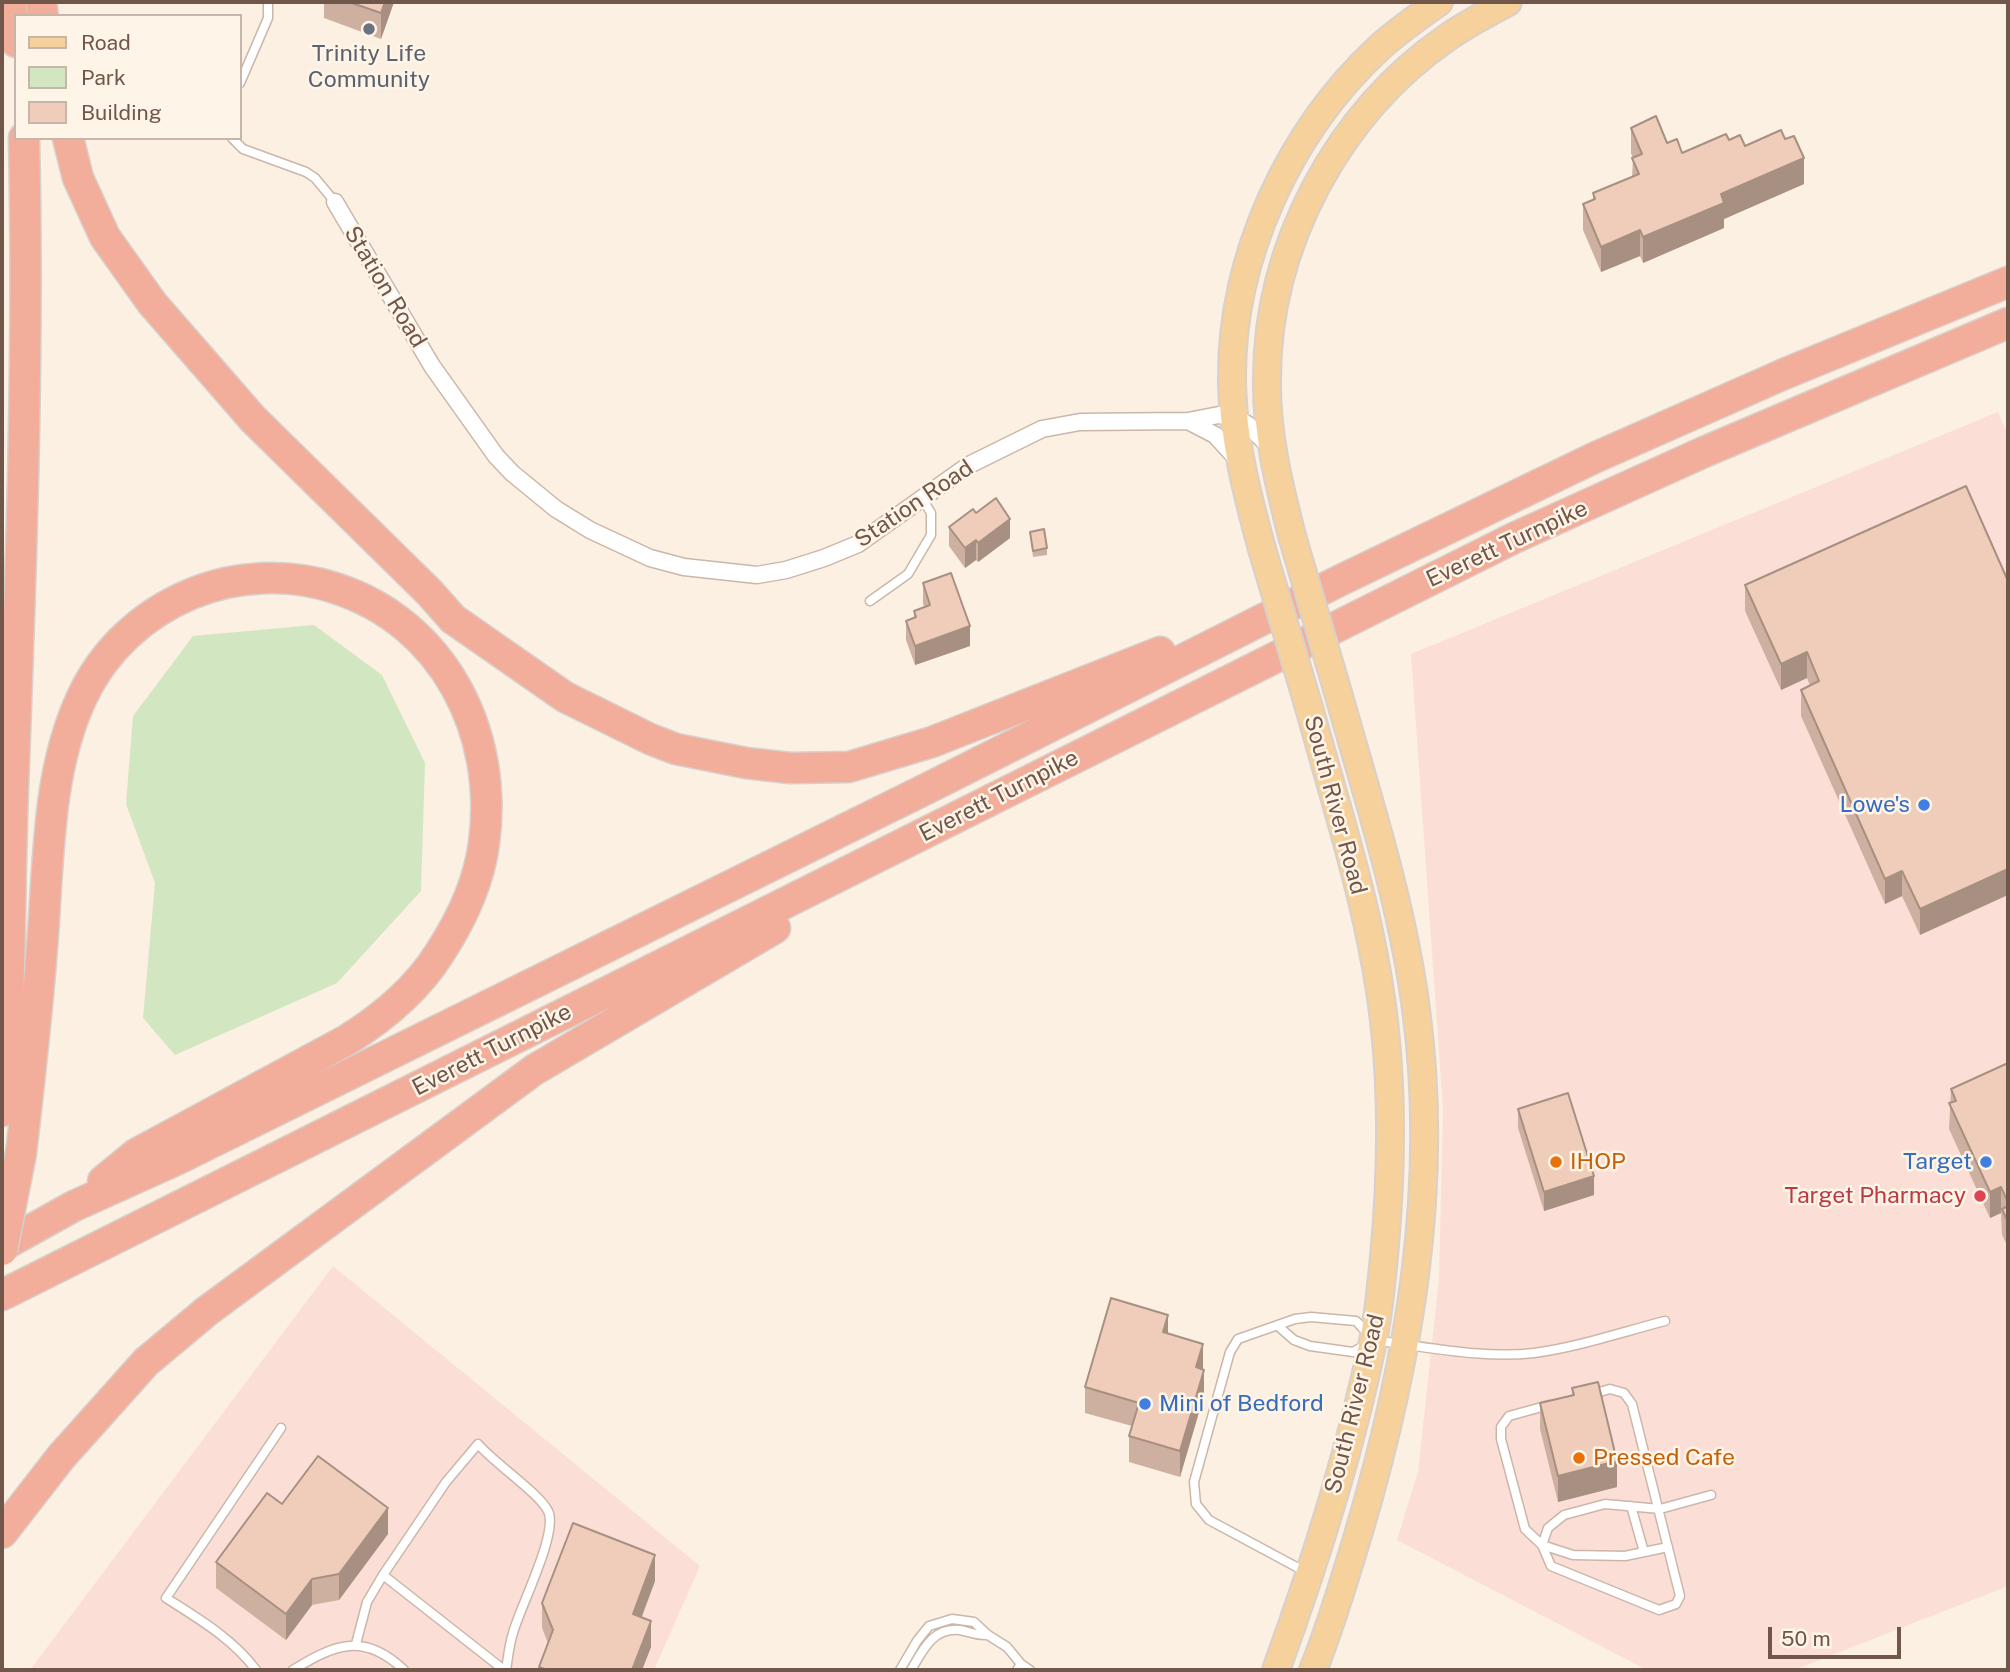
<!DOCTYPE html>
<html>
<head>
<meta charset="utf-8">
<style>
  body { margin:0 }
  #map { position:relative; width:2010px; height:1672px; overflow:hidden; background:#fbf0e2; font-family:"Public Sans",sans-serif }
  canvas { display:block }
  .frame { position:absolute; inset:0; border:4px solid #71564a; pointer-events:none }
  .legend { position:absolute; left:14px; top:14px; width:228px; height:126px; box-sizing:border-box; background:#fef4e7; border:2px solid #c6b5a8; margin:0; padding:9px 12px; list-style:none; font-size:21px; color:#71564a }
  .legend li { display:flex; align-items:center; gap:14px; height:35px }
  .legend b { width:35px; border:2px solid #c6b5a8 }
  .scale { position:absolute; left:1768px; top:1627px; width:133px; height:32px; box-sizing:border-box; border:4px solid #71564a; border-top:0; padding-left:9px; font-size:21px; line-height:24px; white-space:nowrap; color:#71564a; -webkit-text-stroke:5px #fef4e7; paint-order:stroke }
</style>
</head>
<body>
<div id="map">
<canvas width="2010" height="1672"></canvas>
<div class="frame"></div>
<ul class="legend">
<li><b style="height:9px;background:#f7d19c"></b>Road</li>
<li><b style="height:19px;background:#d2e7c1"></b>Park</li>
<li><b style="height:19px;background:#efcdba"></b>Building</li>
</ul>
<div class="scale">50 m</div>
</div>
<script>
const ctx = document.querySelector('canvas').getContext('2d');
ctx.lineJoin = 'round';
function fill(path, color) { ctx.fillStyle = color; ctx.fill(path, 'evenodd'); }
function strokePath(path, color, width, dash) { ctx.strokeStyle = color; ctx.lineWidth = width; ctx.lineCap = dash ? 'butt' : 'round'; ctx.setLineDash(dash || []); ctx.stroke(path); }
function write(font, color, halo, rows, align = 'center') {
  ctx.font = font + ' "Public Sans",sans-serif'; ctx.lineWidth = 5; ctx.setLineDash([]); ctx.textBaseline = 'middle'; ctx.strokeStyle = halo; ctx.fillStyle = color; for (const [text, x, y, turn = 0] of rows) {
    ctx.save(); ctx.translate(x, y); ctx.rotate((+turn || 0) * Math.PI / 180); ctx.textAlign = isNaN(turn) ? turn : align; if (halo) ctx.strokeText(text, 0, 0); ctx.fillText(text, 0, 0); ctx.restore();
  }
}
fill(new Path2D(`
  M 1998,412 L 2008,435 L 2008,1586 L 1794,1670 L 1647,1670 L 1397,1540 L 1418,1472 L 1439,1279 L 1443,1109 L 1411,654 Z
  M 333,1266 L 700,1566 L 654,1670 L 30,1670 Z`), '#fbdfd6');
fill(new Path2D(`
  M 314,625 L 382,675 L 425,763 L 421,891 L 337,983 L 175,1055 L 143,1018 L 155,883 L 126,804 L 133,716 L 193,636 Z`), '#d2e7c1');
const lane = new Path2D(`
  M 240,83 L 268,18 L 268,2
  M 232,138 L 243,149 L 306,172 L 315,178 L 335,202
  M 870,601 L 908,574 L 931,535 L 931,513 L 922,498
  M 1278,1326 L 1294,1340 L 1310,1346 L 1353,1352 L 1367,1344
  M 1379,1341 C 1429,1347 1483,1359 1534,1353 C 1578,1347 1622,1332 1665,1321
  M 1592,1394 L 1610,1389 L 1624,1393 L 1632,1404 L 1680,1596 L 1676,1604 L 1659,1610 L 1551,1566 L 1542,1545 L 1548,1528 L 1564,1515 L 1605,1504 L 1660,1509 L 1711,1495
  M 1549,1405 L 1509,1416 L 1501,1427 L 1501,1439 L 1525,1529 L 1542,1545 L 1573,1555 L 1625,1556 L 1668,1547
  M 1631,1506 L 1644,1552
  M 1304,1571 L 1209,1520 L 1196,1504 L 1194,1482 L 1230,1352 L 1238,1339 L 1295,1319 L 1311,1317 L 1356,1321 L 1369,1335
  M 356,1644 L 367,1602 L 383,1575
  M 256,1670 C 233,1639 199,1619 166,1598 L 281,1428
  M 293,1670 C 335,1644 364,1632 404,1670
  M 504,1670 L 383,1575 L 446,1482 L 478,1444 C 494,1463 539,1493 548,1511 C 559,1532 520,1607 513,1633 C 509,1645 508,1658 506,1670
  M 900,1670 L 917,1641 L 929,1626 L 952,1619 L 974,1622 L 988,1635 L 1007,1647 L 1021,1664
  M 911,1670 C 923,1650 933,1627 960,1630 C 971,1632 975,1636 988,1635
  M 1017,1670 L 1021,1664 L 1030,1670`);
const street = new Path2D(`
  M 335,202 L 432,366 L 496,456 L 512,473 L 556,509 L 590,530 L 650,558 L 684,567 L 757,575 L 786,570 L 824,558 L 858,544 L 969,465 L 1042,429 L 1080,422 L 1188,421 L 1219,415 L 1234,417 L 1247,424 L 1271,448
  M 1188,421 L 1215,435 L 1238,460`);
const primary = new Path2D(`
  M 1292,536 C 1279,485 1266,433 1267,379 C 1267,245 1338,113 1448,37 C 1467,24 1488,13 1508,2
  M 1262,549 C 1247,494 1233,440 1232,383 C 1230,258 1289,131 1380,47 C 1399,30 1419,16 1439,2
  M 1276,1670 C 1315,1563 1350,1453 1373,1341 C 1379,1313 1381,1285 1384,1257 C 1391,1181 1393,1106 1385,1030 C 1374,922 1339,816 1310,711
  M 1313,1670 C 1331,1626 1344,1581 1358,1535 C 1409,1364 1440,1187 1416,1009 C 1402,902 1368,799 1339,696`);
const highway = new Path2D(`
  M 10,2 L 16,42
  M 41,2 L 43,16
  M 68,138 L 78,178 L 105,237 L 152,303 L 253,419 L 429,592 L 453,619 L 565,697 L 650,739 L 676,749 L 746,763 L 790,768 L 849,767 L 932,742 L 1160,652
  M 2,1111 C 11,1004 9,896 13,789 C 21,572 29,355 24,138
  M 21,1153 C 29,1084 37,1016 42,947 C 49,864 46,774 82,697 C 104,650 143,614 191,594 C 236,575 289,573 335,588 C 444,623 499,733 484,843 C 479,882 460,922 439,954 C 417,989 382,1018 347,1040 L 136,1154 L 103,1181
  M 2,1246 L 74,1206 L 178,1159 L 924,790 L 1339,581 L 1594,458 L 1784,374 L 2008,282
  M 2,1295 L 1514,538 L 1704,452 L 2008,323
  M 2,1533 L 61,1457 L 146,1362 L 207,1311 L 534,1070 L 775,928`);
strokePath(lane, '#cbb7a9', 11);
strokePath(street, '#cbb7a9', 19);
strokePath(primary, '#d7d0cc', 30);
strokePath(highway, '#d7d0cc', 33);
strokePath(lane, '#fff', 8);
strokePath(street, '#fff', 16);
strokePath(primary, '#f7d19c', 26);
strokePath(highway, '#f3ad9b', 30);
const primaryBridge = new Path2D(`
  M 1292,536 L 1339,696
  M 1262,549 L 1310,711`);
const highwayBridge = new Path2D(`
  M 2,1250 L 21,1153`);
strokePath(primaryBridge, '#d7d0cc', 30, []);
strokePath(highwayBridge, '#d7d0cc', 33, []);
strokePath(primaryBridge, '#f7d19c', 26);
strokePath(highwayBridge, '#f3ad9b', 30);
fill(new Path2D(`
  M 324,2 L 394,2 L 381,39 L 324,18 Z
  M 1631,128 L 1667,143 L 1682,153 L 1729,140 L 1745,146 L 1804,184 L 1724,219 L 1724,228 L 1643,263 L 1640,256 L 1601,272 L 1583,230 L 1583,204 L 1593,200 L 1593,193 L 1632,177 L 1633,158 L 1631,153 Z
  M 1966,486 L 1920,935 L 1902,896 L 1885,904 L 1801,716 L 1801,690 L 1810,686 L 1807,678 L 1781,690 L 1745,611 L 1745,585 Z
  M 976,513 L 1010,538 L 978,562 L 976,560 L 965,568 L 949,546 L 949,527 Z
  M 1030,532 L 1047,548 L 1047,555 L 1033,557 Z
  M 923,583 L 970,646 L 915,665 L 906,640 L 906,621 L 914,618 L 914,611 L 924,607 L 923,603 Z
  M 2008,1063 L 2008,1247 L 2002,1235 L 2001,1213 L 1990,1218 L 1949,1129 L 1951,1089 Z
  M 1518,1109 L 1594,1195 L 1544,1211 L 1518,1128 Z
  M 1168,1334 L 1203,1369 L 1204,1395 L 1180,1477 L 1129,1462 L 1129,1436 L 1132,1426 L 1085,1413 L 1085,1387 Z
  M 1572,1388 L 1617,1487 L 1558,1502 L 1540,1429 L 1540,1403 L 1572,1395 Z
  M 282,1504 L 388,1534 L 339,1600 L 312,1605 L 286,1640 L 216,1588 L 216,1562 Z
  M 655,1581 L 642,1617 L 651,1647 L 642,1670 L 539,1670 L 539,1667 L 548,1643 L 542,1628 L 542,1603 Z`), '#ceb0a0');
fill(new Path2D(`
  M 385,2 L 394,2 L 381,39 L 381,13 Z
  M 1804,158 L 1804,184 L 1724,219 L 1724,228 L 1643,263 L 1643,237 L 1721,194 Z
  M 1640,230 L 1640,256 L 1601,272 L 1601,247 Z
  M 1010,519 L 1010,538 L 978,562 L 978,543 Z
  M 976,540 L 976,560 L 965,568 L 965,548 Z
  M 970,626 L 970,646 L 915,665 L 915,646 Z
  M 1807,652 L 1807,678 L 1781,690 L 1781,664 Z
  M 2008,869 L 2008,895 L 1920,935 L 1920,909 Z
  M 1902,871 L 1902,896 L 1885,904 L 1885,879 Z
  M 1594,1176 L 1594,1195 L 1544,1211 L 1544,1192 Z
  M 2001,1187 L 2001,1213 L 1990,1218 L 1990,1192 Z
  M 1168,1315 L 1168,1341 L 1163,1332 Z
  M 1203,1344 L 1203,1370 L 1196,1367 Z
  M 1204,1370 L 1204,1395 L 1180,1477 L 1180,1451 Z
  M 1617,1461 L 1617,1487 L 1558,1502 L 1558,1476 Z
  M 388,1508 L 388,1534 L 339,1600 L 339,1574 Z
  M 655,1555 L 655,1581 L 633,1639 L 633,1614 Z
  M 312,1579 L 312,1605 L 286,1640 L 286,1614 Z
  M 651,1621 L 651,1647 L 642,1670 L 632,1670 Z`), '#a79082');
const building = new Path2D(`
  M 349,2 L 385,2 L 381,13 Z
  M 1656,116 L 1667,143 L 1677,139 L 1682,153 L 1726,134 L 1729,140 L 1740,135 L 1745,146 L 1781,130 L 1785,139 L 1794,136 L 1804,158 L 1721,194 L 1724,203 L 1643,237 L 1640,230 L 1601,247 L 1583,204 L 1595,199 L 1593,193 L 1639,174 L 1632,158 L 1642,154 L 1631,128 Z
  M 1966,486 L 2008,581 L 2008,869 L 1920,909 L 1902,871 L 1885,879 L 1801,690 L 1819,681 L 1807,652 L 1781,664 L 1745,585 Z
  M 996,498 L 1010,519 L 978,543 L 976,540 L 965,548 L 949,527 L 973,509 L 976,513 Z
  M 1044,529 L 1047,548 L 1033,551 L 1030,532 Z
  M 951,573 L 970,626 L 915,646 L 906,621 L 916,617 L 914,611 L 930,605 L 923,583 Z
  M 2008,1063 L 2008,1202 L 2001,1187 L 1990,1192 L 1949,1103 L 1956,1101 L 1951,1089 Z
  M 1568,1093 L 1594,1176 L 1544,1192 L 1518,1109 Z
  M 2008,1206 L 2008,1222 L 2002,1209 Z
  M 1111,1298 L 1168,1315 L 1163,1332 L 1203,1344 L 1196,1367 L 1204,1370 L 1180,1451 L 1129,1436 L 1139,1403 L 1085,1387 Z
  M 1598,1382 L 1617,1461 L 1558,1476 L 1540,1403 L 1574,1395 L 1572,1388 Z
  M 318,1456 L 388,1508 L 339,1574 L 312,1579 L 286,1614 L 216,1562 L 267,1493 L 282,1504 Z
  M 573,1523 L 655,1555 L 633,1614 L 651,1621 L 632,1670 L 547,1670 L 539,1667 L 553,1630 L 542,1603 Z`);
fill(building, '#efcdba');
strokePath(building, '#a79082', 2);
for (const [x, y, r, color] of [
  [369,29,7,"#6b7280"],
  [1924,805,7,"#3f7fe0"],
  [1556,1162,7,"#e8710a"],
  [1986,1162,7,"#3f7fe0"],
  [1980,1196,7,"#e0444e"],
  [1145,1404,7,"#3f7fe0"],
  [1579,1458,7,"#e8710a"]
]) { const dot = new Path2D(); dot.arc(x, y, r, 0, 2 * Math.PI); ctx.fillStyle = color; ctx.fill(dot); strokePath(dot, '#fef4e7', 2.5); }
write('23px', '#5b616d', '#fef4e7', [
  ["Trinity Life",369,54],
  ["Community",369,80]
]);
write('23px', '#71564a', '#fef4e7', [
  ["Station Road",385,287,59],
  ["Station Road",914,504,-34],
  ["Everett Turnpike",1507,544,-25],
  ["Everett Turnpike",999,796,-27],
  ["South River Road",1335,805,75],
  ["Everett Turnpike",492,1050,-27],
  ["South River Road",1355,1404,-76]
]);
write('23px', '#366cbe', '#fef4e7', [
  ["Lowe's",1910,805],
  ["Target",1972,1162],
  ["Mini of Bedford",1159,1404,"left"]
], 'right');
write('23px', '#c56008', '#fef4e7', [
  ["IHOP",1570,1162],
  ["Pressed Cafe",1593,1458]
], 'left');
write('23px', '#be3a42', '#fef4e7', [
  ["Target Pharmacy",1966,1196]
], 'right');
</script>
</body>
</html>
